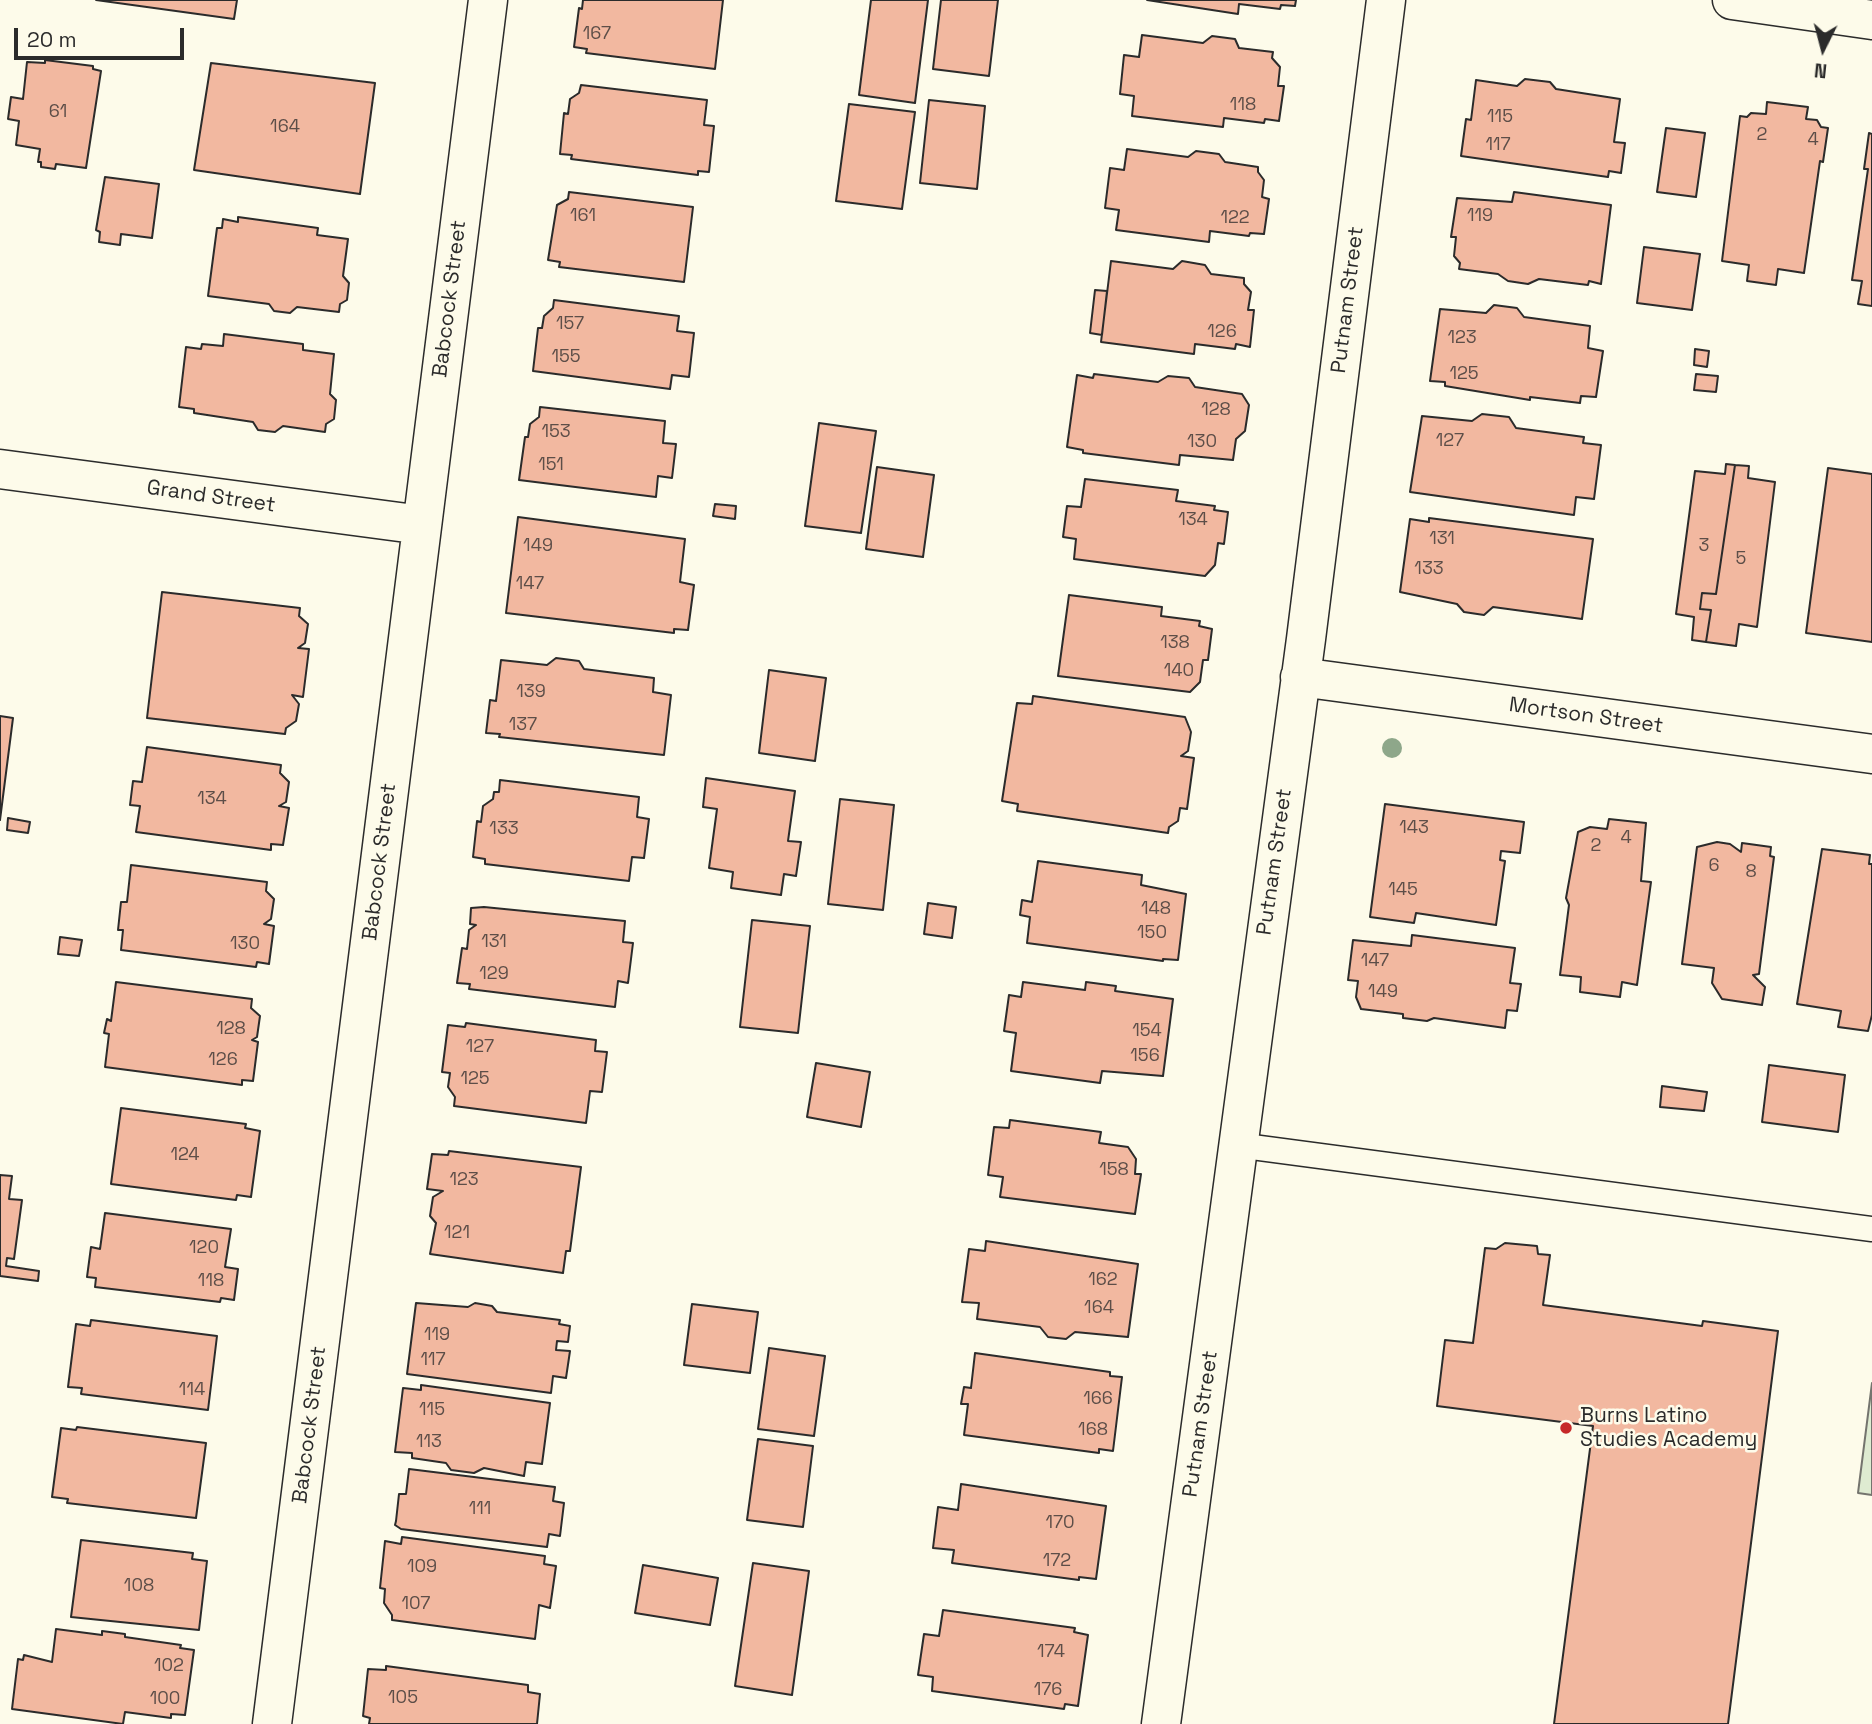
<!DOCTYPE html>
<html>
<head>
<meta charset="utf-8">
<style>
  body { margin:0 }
  #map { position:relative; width:1872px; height:1724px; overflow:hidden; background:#fdfbea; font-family:"Space Grotesk",sans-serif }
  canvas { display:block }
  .north { position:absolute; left:1788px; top:14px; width:70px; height:70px; -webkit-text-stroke:5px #fdfbea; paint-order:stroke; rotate:186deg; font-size:19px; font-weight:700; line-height:28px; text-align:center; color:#2b2b2b }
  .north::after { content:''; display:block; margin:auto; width:24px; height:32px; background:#2b2b2b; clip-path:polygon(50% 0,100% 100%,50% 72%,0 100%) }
  .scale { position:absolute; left:14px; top:28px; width:170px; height:32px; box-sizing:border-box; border:4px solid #2b2b2b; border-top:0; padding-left:9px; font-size:21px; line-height:24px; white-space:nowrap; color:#2b2b2b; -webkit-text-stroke:5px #fdfbea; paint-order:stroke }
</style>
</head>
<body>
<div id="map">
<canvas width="1872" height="1724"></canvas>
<div class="north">N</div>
<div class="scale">20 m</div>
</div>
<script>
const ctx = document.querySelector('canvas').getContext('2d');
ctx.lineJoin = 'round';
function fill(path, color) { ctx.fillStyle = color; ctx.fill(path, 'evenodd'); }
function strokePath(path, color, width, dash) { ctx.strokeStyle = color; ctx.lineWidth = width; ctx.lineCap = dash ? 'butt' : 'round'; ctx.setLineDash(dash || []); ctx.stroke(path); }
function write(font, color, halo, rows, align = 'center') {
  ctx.font = font + ' "Space Grotesk",sans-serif'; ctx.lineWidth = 5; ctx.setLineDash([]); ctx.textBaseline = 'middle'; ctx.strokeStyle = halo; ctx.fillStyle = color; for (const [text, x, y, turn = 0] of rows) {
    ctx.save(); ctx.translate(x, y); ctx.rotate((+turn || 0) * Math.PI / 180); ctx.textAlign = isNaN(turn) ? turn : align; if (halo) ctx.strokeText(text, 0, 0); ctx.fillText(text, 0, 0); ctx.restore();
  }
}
const green = new Path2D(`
  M 1872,1383 L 1872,1495 L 1858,1493 Z`);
fill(green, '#deebd1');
strokePath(green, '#74746e', 2);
const building = new Path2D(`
  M 96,0 L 237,0 L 234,19 Z
  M 583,0 L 723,0 L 715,69 L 586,53 L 587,49 L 574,47 L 579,8 L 582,9 Z
  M 871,0 L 928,0 L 915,103 L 859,95 Z
  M 941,0 L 998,0 L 989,76 L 933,69 Z
  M 1147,0 L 1296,0 L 1295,6 L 1281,5 L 1280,9 L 1239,4 L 1238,14 Z
  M 1142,35 L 1203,43 L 1212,36 L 1235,39 L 1239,48 L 1273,52 L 1272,58 L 1280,67 L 1278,86 L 1284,86 L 1279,121 L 1265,119 L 1264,123 L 1224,118 L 1223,127 L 1132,116 L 1134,96 L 1120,94 L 1124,55 L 1139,57 Z
  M 45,60 L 93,66 L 93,69 L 101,71 L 86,168 L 56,164 L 55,169 L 41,167 L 41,162 L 38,162 L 40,149 L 16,145 L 19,121 L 8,119 L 11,97 L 23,99 L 27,62 L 45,63 Z
  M 211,63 L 375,83 L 360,194 L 194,170 Z
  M 1525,79 L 1550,82 L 1556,89 L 1620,99 L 1614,142 L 1625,143 L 1621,173 L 1609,171 L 1608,177 L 1461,156 L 1466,119 L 1471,120 L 1476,80 L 1517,86 Z
  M 581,85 L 707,100 L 704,125 L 714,126 L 709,172 L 698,171 L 698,175 L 571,159 L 572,155 L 560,154 L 564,113 L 568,114 L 570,99 L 579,93 Z
  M 929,100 L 985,106 L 977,189 L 920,183 Z
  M 1767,102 L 1808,107 L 1806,119 L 1817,120 L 1821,127 L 1828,128 L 1823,162 L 1820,161 L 1804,273 L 1778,269 L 1776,285 L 1747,281 L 1749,265 L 1722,261 L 1740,116 L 1747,117 L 1751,113 L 1766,114 Z
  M 849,104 L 915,112 L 902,209 L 836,201 Z
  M 1666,128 L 1705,133 L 1696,197 L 1657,192 Z
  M 1869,133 L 1872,134 L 1872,306 L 1858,304 L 1862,281 L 1852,280 L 1868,169 L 1864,169 Z
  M 1127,149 L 1188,157 L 1196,151 L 1219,154 L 1225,162 L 1258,167 L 1258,172 L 1264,180 L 1262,197 L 1269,199 L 1264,234 L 1250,233 L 1249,236 L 1210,231 L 1209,242 L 1116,230 L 1119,210 L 1105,208 L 1110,168 L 1124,170 Z
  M 105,177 L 159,184 L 152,238 L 121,234 L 120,245 L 99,242 L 100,232 L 96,230 Z
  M 569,192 L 693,207 L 684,282 L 559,267 L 560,262 L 548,260 L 557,205 L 568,199 Z
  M 1514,192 L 1611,205 L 1601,284 L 1589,281 L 1588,285 L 1539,279 L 1528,284 L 1508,281 L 1498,274 L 1459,269 L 1460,263 L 1454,256 L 1456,237 L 1451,237 L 1457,198 L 1512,202 Z
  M 238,217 L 318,228 L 317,235 L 348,239 L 343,276 L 349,283 L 347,300 L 340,304 L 339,312 L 297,307 L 290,313 L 274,311 L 269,304 L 208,296 L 217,228 L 222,228 L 223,219 L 238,222 Z
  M 1644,247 L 1700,254 L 1692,310 L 1637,303 Z
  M 1111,261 L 1173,269 L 1182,261 L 1205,265 L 1211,274 L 1244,278 L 1244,284 L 1251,292 L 1248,310 L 1254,310 L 1250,347 L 1236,344 L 1235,349 L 1195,344 L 1194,354 L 1101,342 Z
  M 1095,290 L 1107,291 L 1102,335 L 1090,333 Z
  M 554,300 L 679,316 L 677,331 L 694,333 L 689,377 L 672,375 L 670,389 L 533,371 L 538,328 L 542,328 L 544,316 L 553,308 Z
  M 1494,305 L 1517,308 L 1524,317 L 1590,326 L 1588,348 L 1603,351 L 1596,397 L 1581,396 L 1580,403 L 1530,397 L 1530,400 L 1445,386 L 1445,382 L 1430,381 L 1440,309 L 1486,313 Z
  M 224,334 L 303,344 L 303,350 L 334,354 L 330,394 L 336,400 L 334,419 L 326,424 L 325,432 L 283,426 L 275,432 L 258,430 L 253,422 L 194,413 L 194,409 L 179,407 L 186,347 L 201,349 L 202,344 L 223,346 Z
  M 1695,349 L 1709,351 L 1707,367 L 1694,365 Z
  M 1094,374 L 1158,382 L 1168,376 L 1189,378 L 1195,387 L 1242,394 L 1249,405 L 1245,431 L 1236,439 L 1233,460 L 1180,455 L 1179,465 L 1083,453 L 1083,450 L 1067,447 L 1077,375 L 1093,378 Z
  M 1696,374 L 1718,376 L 1716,392 L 1694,390 Z
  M 540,407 L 665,421 L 663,443 L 676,444 L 672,478 L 658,476 L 656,497 L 519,480 L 525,437 L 528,437 L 530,424 L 539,417 Z
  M 1482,414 L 1509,417 L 1516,428 L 1584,437 L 1583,443 L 1601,445 L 1594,499 L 1576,497 L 1574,515 L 1410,492 L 1422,416 L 1472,421 Z
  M 819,423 L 876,431 L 861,533 L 805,526 Z
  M 1726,464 L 1735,465 L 1716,594 L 1702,593 L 1700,609 L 1711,610 L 1706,642 L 1692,640 L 1694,617 L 1676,614 L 1695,471 L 1725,474 Z
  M 1735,465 L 1749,466 L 1748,478 L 1775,482 L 1757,627 L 1739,624 L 1736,646 L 1706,642 L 1711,610 L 1700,609 L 1702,593 L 1716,594 Z
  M 877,467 L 934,475 L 923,557 L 866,549 Z
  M 1828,468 L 1872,474 L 1872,642 L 1806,633 Z
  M 1085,479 L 1178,490 L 1176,501 L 1215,506 L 1214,510 L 1228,512 L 1224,544 L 1218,543 L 1215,565 L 1205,576 L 1074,559 L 1076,539 L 1063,537 L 1067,506 L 1081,507 Z
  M 715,504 L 736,506 L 735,519 L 713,516 Z
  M 518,517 L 685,539 L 680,582 L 694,585 L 688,630 L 674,629 L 674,633 L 506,613 Z
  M 1429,518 L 1593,539 L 1582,619 L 1493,607 L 1484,615 L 1464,612 L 1457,604 L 1400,592 L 1410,519 L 1429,522 Z
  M 162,592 L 300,608 L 299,616 L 308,624 L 305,643 L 298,648 L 309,649 L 303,697 L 292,695 L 299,704 L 296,721 L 286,728 L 285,734 L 147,718 Z
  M 1069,595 L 1162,607 L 1161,616 L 1200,621 L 1199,626 L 1212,629 L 1208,660 L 1203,660 L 1200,682 L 1190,692 L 1058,676 Z
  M 556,658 L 579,661 L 584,669 L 654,678 L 653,692 L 671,695 L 664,755 L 499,737 L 500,734 L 486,733 L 490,700 L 496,701 L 501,660 L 547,665 Z
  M 769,670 L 826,678 L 815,761 L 759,753 Z
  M 1033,696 L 1185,717 L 1191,732 L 1188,751 L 1181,756 L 1194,758 L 1187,809 L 1180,808 L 1178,821 L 1169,827 L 1168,833 L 1017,811 L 1018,804 L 1002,801 L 1017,703 L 1032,704 Z
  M 0,716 L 13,718 L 0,820 Z
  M 147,747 L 281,765 L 280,773 L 289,782 L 286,802 L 279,806 L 289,808 L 283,845 L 271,844 L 271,850 L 136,832 L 140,806 L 130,805 L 133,781 L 142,782 Z
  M 706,778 L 795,791 L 788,841 L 801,842 L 796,876 L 784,874 L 781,895 L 731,888 L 733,872 L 709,868 L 717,809 L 703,807 Z
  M 500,780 L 639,797 L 637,817 L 649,819 L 644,858 L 632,857 L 629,881 L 485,864 L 485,859 L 473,857 L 477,821 L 481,822 L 483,806 L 493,799 L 494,792 L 499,792 Z
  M 840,799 L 894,805 L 883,910 L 828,904 Z
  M 1385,804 L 1524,822 L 1520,853 L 1501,851 L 1500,860 L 1505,861 L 1496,925 L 1416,913 L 1414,923 L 1370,917 Z
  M 8,818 L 30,822 L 28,833 L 7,830 Z
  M 1609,819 L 1646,823 L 1641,881 L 1651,882 L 1637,985 L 1622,982 L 1620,997 L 1580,992 L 1581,977 L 1560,975 L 1569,905 L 1566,898 L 1578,832 L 1590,827 L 1607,829 Z
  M 1717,842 L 1730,844 L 1741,852 L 1742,843 L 1771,847 L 1770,856 L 1774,857 L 1759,974 L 1753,975 L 1765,987 L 1762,1005 L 1722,999 L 1712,983 L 1714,968 L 1682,964 L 1697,847 Z
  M 1822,849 L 1870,855 L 1869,864 L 1872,864 L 1872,1015 L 1868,1031 L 1838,1027 L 1841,1011 L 1797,1004 Z
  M 1038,861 L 1142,875 L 1141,885 L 1186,894 L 1178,960 L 1163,959 L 1163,961 L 1027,943 L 1030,917 L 1020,915 L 1022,900 L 1032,902 Z
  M 131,865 L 267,882 L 266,891 L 274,899 L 271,919 L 264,924 L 274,926 L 269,964 L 257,962 L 256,967 L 121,950 L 123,930 L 118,930 L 121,902 L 127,902 Z
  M 928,903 L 956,907 L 952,938 L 924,934 Z
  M 484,907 L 625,921 L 623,942 L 633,943 L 628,983 L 618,981 L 615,1007 L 469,989 L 470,984 L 457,983 L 462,948 L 467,949 L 469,930 L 476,925 L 470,924 L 471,908 Z
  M 752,920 L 810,926 L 798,1033 L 740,1027 Z
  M 1412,935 L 1515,948 L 1510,983 L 1521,984 L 1517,1011 L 1507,1010 L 1505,1028 L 1434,1018 L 1427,1021 L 1403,1018 L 1403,1014 L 1361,1009 L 1356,997 L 1358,981 L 1348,980 L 1353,940 L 1411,946 Z
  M 60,937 L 82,940 L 79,956 L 58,954 Z
  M 116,982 L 252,999 L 251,1008 L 260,1016 L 257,1037 L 252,1040 L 258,1042 L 253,1081 L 242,1080 L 242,1085 L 105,1067 L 109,1034 L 104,1033 L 107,1019 L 111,1021 Z
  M 1023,982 L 1085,990 L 1086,982 L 1116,986 L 1115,991 L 1173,999 L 1163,1076 L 1102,1071 L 1100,1083 L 1011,1071 L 1016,1033 L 1004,1031 L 1009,995 L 1021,997 Z
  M 466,1023 L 596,1040 L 595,1051 L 607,1052 L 602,1092 L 590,1091 L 586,1123 L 454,1106 L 455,1097 L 448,1087 L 450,1073 L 442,1072 L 448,1025 L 465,1027 Z
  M 816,1063 L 870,1072 L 861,1127 L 807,1117 Z
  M 1769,1065 L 1845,1075 L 1838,1132 L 1762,1122 Z
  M 1662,1086 L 1707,1092 L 1704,1111 L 1660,1107 Z
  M 121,1108 L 246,1124 L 245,1128 L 260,1131 L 251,1197 L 237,1195 L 236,1200 L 111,1184 Z
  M 1010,1120 L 1101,1132 L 1099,1143 L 1128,1147 L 1136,1159 L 1135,1174 L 1141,1174 L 1135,1214 L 1000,1197 L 1003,1177 L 988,1175 L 994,1127 L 1009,1128 Z
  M 449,1151 L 581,1167 L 570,1251 L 566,1251 L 563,1273 L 430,1254 L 436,1223 L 430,1216 L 433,1197 L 443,1191 L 427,1189 L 432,1154 L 448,1155 Z
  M 0,1175 L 12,1176 L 9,1199 L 22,1200 L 14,1259 L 7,1258 L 6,1266 L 39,1271 L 38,1281 L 0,1276 Z
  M 105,1213 L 231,1229 L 225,1267 L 238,1269 L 234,1300 L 221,1298 L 220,1302 L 95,1287 L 96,1278 L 87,1277 L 91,1247 L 100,1249 Z
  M 986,1241 L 1138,1264 L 1128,1337 L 1075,1332 L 1066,1339 L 1048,1337 L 1040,1327 L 977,1319 L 979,1303 L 962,1302 L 969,1249 L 985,1251 Z
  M 1505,1243 L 1537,1246 L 1538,1254 L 1550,1255 L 1543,1305 L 1702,1326 L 1703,1321 L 1778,1331 L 1728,1724 L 1554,1724 L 1593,1426 L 1437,1406 L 1445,1340 L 1473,1343 L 1485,1248 L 1496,1249 Z
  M 416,1303 L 468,1307 L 475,1303 L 492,1306 L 497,1312 L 560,1320 L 559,1324 L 570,1326 L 568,1342 L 557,1341 L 556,1350 L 570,1351 L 566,1378 L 553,1376 L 551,1393 L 407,1374 Z
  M 692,1304 L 758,1312 L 750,1373 L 684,1365 Z
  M 91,1320 L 217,1336 L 208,1410 L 81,1394 L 82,1388 L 68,1387 L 76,1324 L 90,1326 Z
  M 769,1348 L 825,1356 L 814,1436 L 758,1429 Z
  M 975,1353 L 1110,1372 L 1110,1376 L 1122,1377 L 1113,1451 L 1099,1449 L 1099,1453 L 964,1435 L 968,1404 L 961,1404 L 964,1387 L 971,1388 Z
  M 421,1385 L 550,1403 L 542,1464 L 526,1462 L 524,1476 L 484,1468 L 474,1473 L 451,1470 L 446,1463 L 412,1458 L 412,1453 L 395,1452 L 403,1388 L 421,1390 Z
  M 77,1427 L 206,1443 L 196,1518 L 67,1503 L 68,1499 L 52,1497 L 61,1428 L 76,1430 Z
  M 758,1439 L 813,1446 L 803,1527 L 747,1520 Z
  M 409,1469 L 555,1487 L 553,1501 L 564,1503 L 560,1536 L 549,1534 L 547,1547 L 401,1529 L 395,1525 L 396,1521 L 399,1494 L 406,1494 Z
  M 961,1484 L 1106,1506 L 1096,1579 L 1079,1577 L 1079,1580 L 952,1563 L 954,1550 L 933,1548 L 938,1507 L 958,1510 Z
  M 402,1537 L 545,1556 L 544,1564 L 556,1566 L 550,1608 L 539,1605 L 535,1639 L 392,1620 L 392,1615 L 384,1603 L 385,1589 L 380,1588 L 385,1541 L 401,1544 Z
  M 81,1540 L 193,1553 L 192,1559 L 207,1561 L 199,1630 L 71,1617 Z
  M 753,1563 L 809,1571 L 792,1695 L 735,1686 Z
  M 643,1565 L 718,1578 L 710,1625 L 635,1613 Z
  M 943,1610 L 1075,1628 L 1074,1632 L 1088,1635 L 1078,1706 L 1065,1704 L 1064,1709 L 932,1691 L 933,1677 L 918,1675 L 924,1634 L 939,1636 Z
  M 56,1629 L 102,1635 L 102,1631 L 125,1634 L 125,1637 L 181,1645 L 180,1648 L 194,1650 L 185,1715 L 171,1714 L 171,1718 L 125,1712 L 123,1724 L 12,1709 L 18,1659 L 23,1660 L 24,1655 L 52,1662 Z
  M 386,1666 L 528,1685 L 528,1692 L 540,1694 L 537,1724 L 369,1724 L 370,1718 L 363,1716 L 368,1669 L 386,1670 Z`);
fill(building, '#f2b8a0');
strokePath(building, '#2b2b2b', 2);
const service = new Path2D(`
  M 1237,1145 L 1872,1229`);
const minor = new Path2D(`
  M 1732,0 L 1872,20
  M 0,469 L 422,525
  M 1300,677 L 1872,754
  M 272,1724 L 488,0
  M 1161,1724 L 1306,639 L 1386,0`);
strokePath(service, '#2b2b2b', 27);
strokePath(minor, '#2b2b2b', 41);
strokePath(service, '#fdfbea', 24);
strokePath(minor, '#fdfbea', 38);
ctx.fillStyle = '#8ea78a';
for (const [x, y] of [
  [1392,748]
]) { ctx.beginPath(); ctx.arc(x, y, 10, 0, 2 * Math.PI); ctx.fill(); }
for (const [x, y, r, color] of [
  [1566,1428,7,"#c62828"]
]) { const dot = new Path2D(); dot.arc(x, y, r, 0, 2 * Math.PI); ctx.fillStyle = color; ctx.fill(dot); strokePath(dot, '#fdfbea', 2.5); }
write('18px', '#5d4e48', null, [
  ["167",597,34],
  ["118",1243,105],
  ["61",58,112],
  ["115",1500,117],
  ["164",285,127],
  ["2",1762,135],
  ["4",1813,140],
  ["117",1498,145],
  ["161",583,216],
  ["119",1480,216],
  ["122",1235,218],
  ["157",570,324],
  ["126",1222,332],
  ["123",1462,338],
  ["155",566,357],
  ["125",1464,374],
  ["128",1216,410],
  ["153",556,432],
  ["127",1450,441],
  ["130",1202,442],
  ["151",551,465],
  ["134",1193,520],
  ["131",1442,539],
  ["149",538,546],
  ["3",1704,546],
  ["5",1741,559],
  ["133",1429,569],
  ["147",530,584],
  ["138",1175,643],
  ["140",1179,671],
  ["139",531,692],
  ["137",523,725],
  ["134",212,799],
  ["143",1414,828],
  ["133",504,829],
  ["4",1626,838],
  ["2",1596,846],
  ["6",1714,866],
  ["8",1751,872],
  ["145",1403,890],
  ["148",1156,909],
  ["150",1152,933],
  ["131",494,942],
  ["130",245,944],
  ["147",1375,961],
  ["129",494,974],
  ["149",1383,992],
  ["128",231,1029],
  ["154",1147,1031],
  ["127",480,1047],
  ["156",1145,1056],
  ["126",223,1060],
  ["125",475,1079],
  ["124",185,1155],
  ["158",1114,1170],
  ["123",464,1180],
  ["121",457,1233],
  ["120",204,1248],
  ["162",1103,1280],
  ["118",211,1281],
  ["164",1099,1308],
  ["119",437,1335],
  ["117",433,1360],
  ["114",192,1390],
  ["166",1098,1399],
  ["115",432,1410],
  ["168",1093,1430],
  ["113",429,1442],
  ["111",480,1509],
  ["170",1060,1523],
  ["172",1057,1561],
  ["109",422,1567],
  ["108",139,1586],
  ["107",416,1604],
  ["174",1051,1652],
  ["102",169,1666],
  ["176",1048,1690],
  ["105",403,1698],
  ["100",165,1699]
]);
write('21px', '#2b2b2b', '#fdfbea', [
  ["Babcock Street",450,299,-83],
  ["Putnam Street",1348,300,-83],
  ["Grand Street",211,497,8],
  ["Mortson Street",1586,716,8],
  ["Babcock Street",380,862,-83],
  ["Putnam Street",1275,862,-82],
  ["Putnam Street",1201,1424,-82],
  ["Babcock Street",310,1425,-83]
]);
write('21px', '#2b2b2b', '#fdfbea', [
  ["Burns Latino",1580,1416],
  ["Studies Academy",1580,1440]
], 'left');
</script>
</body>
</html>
